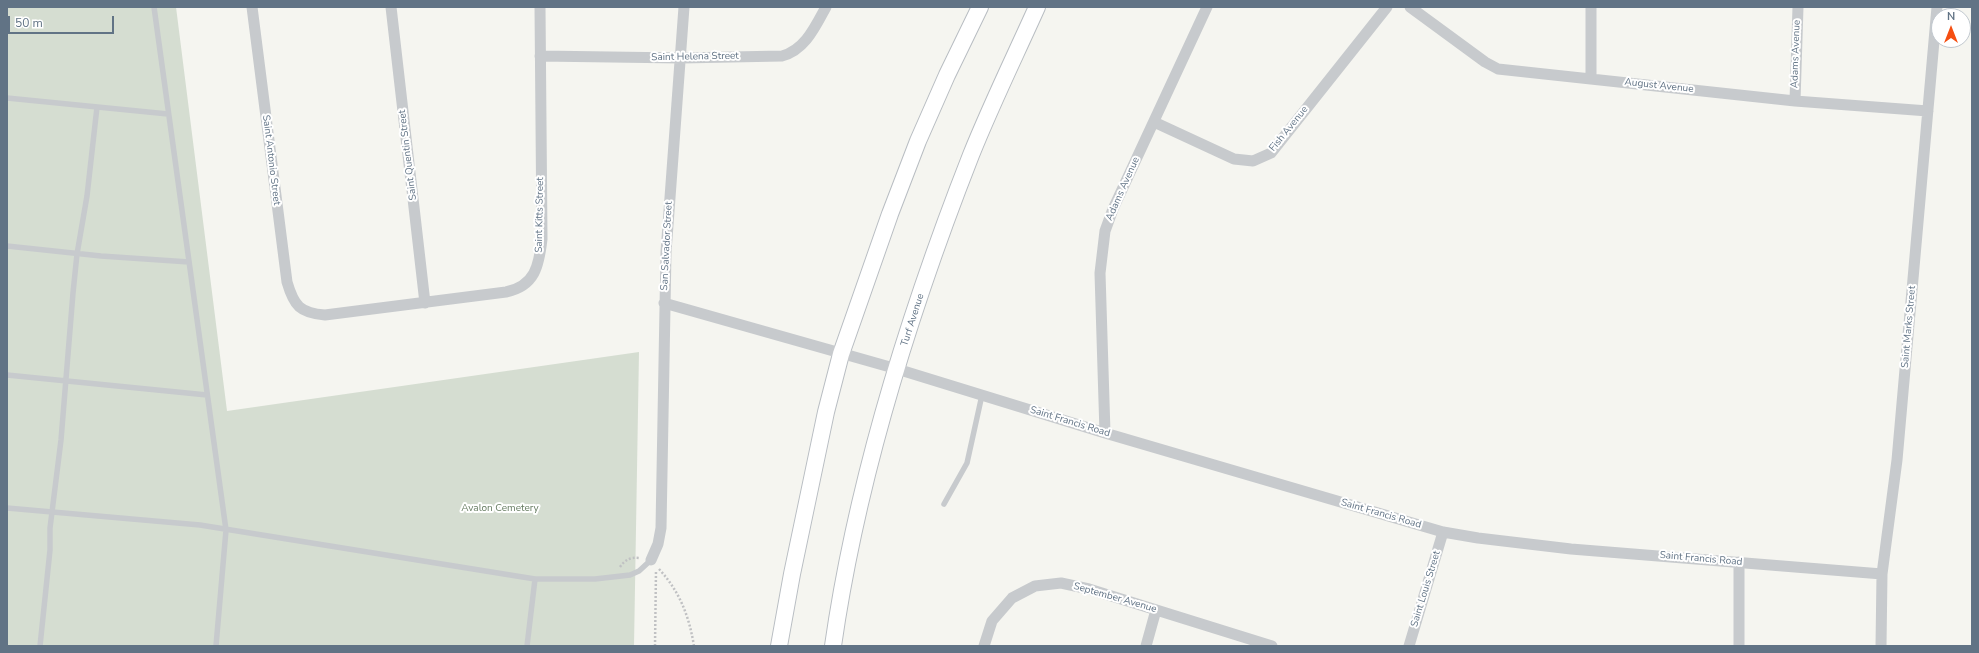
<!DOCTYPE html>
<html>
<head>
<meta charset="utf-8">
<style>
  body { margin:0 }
  #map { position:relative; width:1979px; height:653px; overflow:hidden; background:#f5f5f0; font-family:"Nunito Sans",sans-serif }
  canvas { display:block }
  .frame { position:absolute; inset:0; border:8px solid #617385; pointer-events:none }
  .north { position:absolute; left:1931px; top:8px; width:40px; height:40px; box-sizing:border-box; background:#fff; border:1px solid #c0c7ce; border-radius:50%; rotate:0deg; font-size:11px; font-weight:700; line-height:16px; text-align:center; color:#617385 }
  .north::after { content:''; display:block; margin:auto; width:14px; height:18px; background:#f54e11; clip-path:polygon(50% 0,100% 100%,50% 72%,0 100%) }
  .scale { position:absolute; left:8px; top:16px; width:106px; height:18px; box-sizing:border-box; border:2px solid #617385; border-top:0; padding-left:5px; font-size:12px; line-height:14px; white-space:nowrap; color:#617385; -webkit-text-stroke:3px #fff; paint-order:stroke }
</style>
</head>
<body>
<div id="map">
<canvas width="1979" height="653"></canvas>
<div class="frame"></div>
<div class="north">N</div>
<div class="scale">50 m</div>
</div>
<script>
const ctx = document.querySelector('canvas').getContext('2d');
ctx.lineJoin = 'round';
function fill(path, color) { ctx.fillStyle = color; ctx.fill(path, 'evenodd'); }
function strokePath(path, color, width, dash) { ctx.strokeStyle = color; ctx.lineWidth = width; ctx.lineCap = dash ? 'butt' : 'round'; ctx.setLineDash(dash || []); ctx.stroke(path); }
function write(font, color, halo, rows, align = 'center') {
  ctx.font = font + ' "Nunito Sans",sans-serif'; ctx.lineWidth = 4; ctx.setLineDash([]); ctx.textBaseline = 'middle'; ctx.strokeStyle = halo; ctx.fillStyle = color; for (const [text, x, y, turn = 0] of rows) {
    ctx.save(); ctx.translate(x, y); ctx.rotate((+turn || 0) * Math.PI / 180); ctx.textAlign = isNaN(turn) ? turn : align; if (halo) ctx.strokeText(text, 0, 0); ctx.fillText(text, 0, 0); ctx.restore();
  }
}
fill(new Path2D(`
  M 7,7 L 176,7 L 227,411 L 639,352 L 634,646 L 7,646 Z`), '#d5ddd1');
const secondary = new Path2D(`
  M 779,646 L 792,574 L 826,412 L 841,354 L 890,214 L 918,141 L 947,75 L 980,7
  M 833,646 C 857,478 909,313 971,155 C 991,105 1015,56 1037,7`);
strokePath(secondary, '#b8bdc2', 18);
strokePath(new Path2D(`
  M 620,567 C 625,560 630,557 639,558
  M 659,569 C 680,592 689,616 694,646
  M 655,646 L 656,570`), '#c0c1c3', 2.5, [2, 2]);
strokePath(new Path2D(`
  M 154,7 L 226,530 L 216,646
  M 7,98 L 168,114
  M 7,246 L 101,256 L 189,262
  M 7,375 L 207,395
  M 944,504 L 967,463 L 982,395
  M 7,508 L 200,525 L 535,579 L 595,579 L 630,575 L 639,571 L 651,560
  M 40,646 L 50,550 L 50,528 L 61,440 L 73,293 L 77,254 L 87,196 L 97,107
  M 527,646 L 535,579`), '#c7cacd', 5.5);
strokePath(new Path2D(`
  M 252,7 L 287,282 C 294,306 300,313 325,315 L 506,292 C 535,286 539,266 542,239 L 540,7
  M 391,7 L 425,303
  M 1410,7 L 1485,62 L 1498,69 L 1795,101 L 1928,111
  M 1591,7 L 1591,79
  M 540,56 L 681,58 L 782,56 C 805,50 815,27 826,7
  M 1795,101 L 1798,7
  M 1154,122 L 1234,159 L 1253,161 L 1271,153 L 1387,7
  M 664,303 L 897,369 L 1105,433 L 1443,532 L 1478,538 L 1571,549 L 1882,574
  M 1105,433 L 1100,273 L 1105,231 L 1113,209 L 1207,7
  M 651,560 L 658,544 L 661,528 L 666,252 L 684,7
  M 984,646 L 992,621 L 1012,598 L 1035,586 L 1061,583 L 1089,589 L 1272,646
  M 1146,646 L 1156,610
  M 1409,646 L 1443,532
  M 1739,646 L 1739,562
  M 1881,646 L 1882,574 L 1897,460 L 1937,7`), '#c7cacd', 11);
strokePath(secondary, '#fff', 16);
write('10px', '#617385', '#fff', [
  ["Adams Avenue",1796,54,-88],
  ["Saint Helena Street",695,57,-1],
  ["August Avenue",1659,86,6],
  ["Fish Avenue",1289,129,-51],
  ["Saint Quentin Street",408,155,-97],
  ["Saint Antonio Street",271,160,83],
  ["Adams Avenue",1123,189,-66],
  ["Saint Kitts Street",540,215,-89],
  ["San Salvador Street",667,246,-87],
  ["Turf Avenue",913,320,-72],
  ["Saint Marks Street",1909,327,-85],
  ["Saint Francis Road",1070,422,17],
  ["Saint Francis Road",1381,514,16],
  ["Saint Francis Road",1701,559,5],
  ["Saint Louis Street",1426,589,-73],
  ["September Avenue",1115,598,16]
]);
write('10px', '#657b60', '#fff', [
  ["Avalon Cemetery",500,509]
]);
</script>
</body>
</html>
